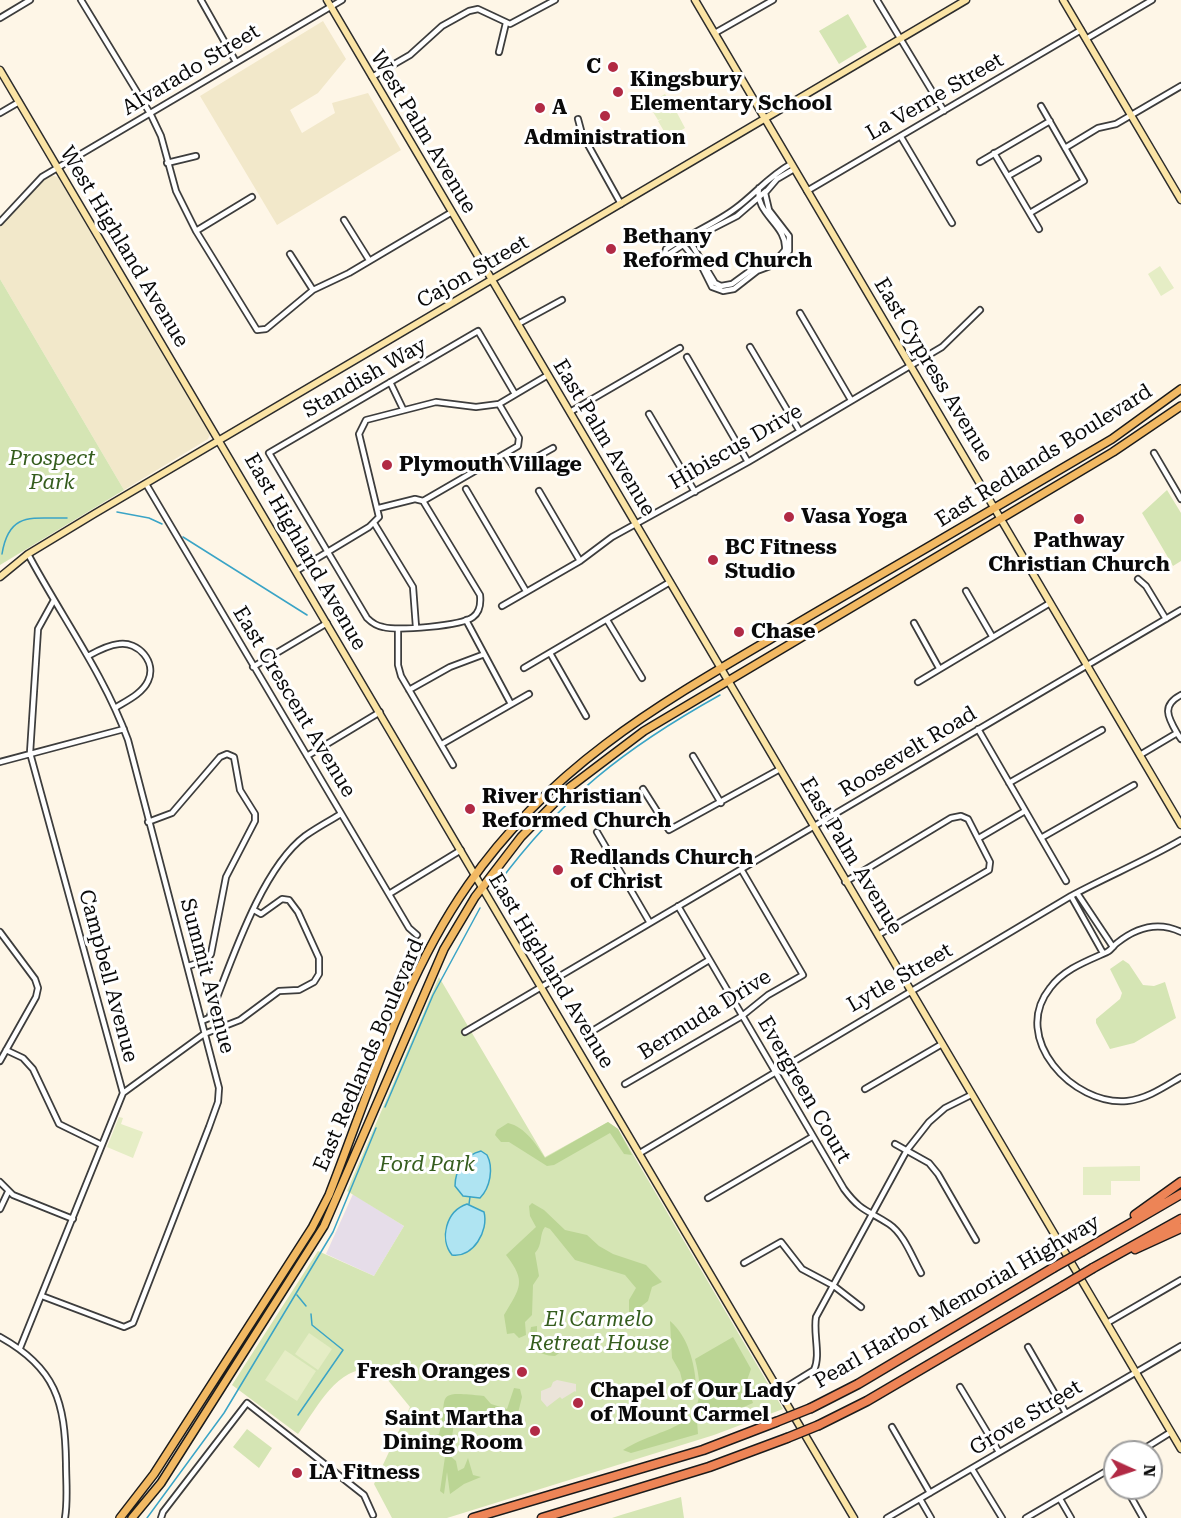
<!DOCTYPE html>
<html>
<head>
<meta charset="utf-8">
<style>
  body { margin:0 }
  #map { position:relative; width:1181px; height:1518px; overflow:hidden; background:#fef6e7; font-family:"Roboto Serif",serif }
  canvas { display:block }
  .north { position:absolute; left:1103px; top:1440px; width:60px; height:60px; box-sizing:border-box; background:#fff; border:2px solid #9d9d9d; border-radius:50%; rotate:93deg; font-size:16px; font-weight:700; line-height:24px; text-align:center; color:#0a0a0a }
  .north::after { content:''; display:block; margin:auto; width:21px; height:27px; background:#b12a45; clip-path:polygon(50% 0,100% 100%,50% 72%,0 100%) }
</style>
</head>
<body>
<div id="map">
<canvas width="1181" height="1518"></canvas>
<div class="north">N</div>
</div>
<script>
const ctx = document.querySelector('canvas').getContext('2d');
ctx.lineJoin = 'round';
function fill(path, color) { ctx.fillStyle = color; ctx.fill(path, 'evenodd'); }
function strokePath(path, color, width, dash) { ctx.strokeStyle = color; ctx.lineWidth = width; ctx.lineCap = dash ? 'butt' : 'round'; ctx.setLineDash(dash || []); ctx.stroke(path); }
function write(font, color, halo, rows, align = 'center') {
  ctx.font = font + ' "Roboto Serif",serif'; ctx.lineWidth = 6; ctx.setLineDash([]); ctx.textBaseline = 'middle'; ctx.strokeStyle = halo; ctx.fillStyle = color; for (const [text, x, y, turn = 0] of rows) {
    ctx.save(); ctx.translate(x, y); ctx.rotate((+turn || 0) * Math.PI / 180); ctx.textAlign = isNaN(turn) ? turn : align; if (halo) ctx.strokeText(text, 0, 0); ctx.fillText(text, 0, 0); ctx.restore();
  }
}
fill(new Path2D(`
  M 353,1194 L 404,1226 L 374,1276 L 326,1254 Z`), '#e6dde9');
fill(new Path2D(`
  M 323,21 L 346,59 L 318,93 L 290,110 L 302,133 L 335,113 L 332,103 L 368,93 L 401,150 L 277,225 L 200,96 Z
  M 50,175 L 58,177 L 210,434 L 208,439 L 124,490 L 0,279 L 0,227 L 34,187 Z`), '#f2e8ca');
fill(new Path2D(`
  M 848,14 L 867,47 L 839,64 L 819,31 Z
  M 0,279 L 124,490 L 0,565 Z
  M 1167,490 L 1181,513 L 1181,561 L 1173,566 L 1142,513 Z
  M 1123,960 L 1129,964 L 1143,985 L 1154,986 L 1165,982 L 1176,1018 L 1134,1043 L 1110,1049 L 1096,1023 L 1096,1019 L 1120,999 L 1122,993 L 1110,969 Z
  M 439,977 L 545,1157 L 608,1122 L 618,1129 L 783,1409 L 714,1435 L 447,1518 L 392,1518 L 374,1484 L 410,1407 L 378,1368 C 337,1365 320,1404 298,1434 L 232,1385 L 318,1251 L 374,1276 L 404,1226 L 347,1191 Z
  M 247,1429 L 272,1448 L 259,1468 L 233,1447 Z
  M 681,1497 L 684,1518 L 612,1518 L 621,1515 Z`), '#d5e5b4');
fill(new Path2D(`
  M 608,1122 L 618,1129 L 632,1155 L 624,1154 L 610,1133 L 554,1165 L 547,1166 L 509,1142 L 501,1142 L 495,1135 L 497,1130 L 508,1123 C 525,1127 536,1144 545,1158 Z
  M 532,1203 L 544,1210 L 565,1230 L 587,1235 L 599,1246 L 613,1254 L 646,1265 L 662,1282 L 652,1287 L 648,1301 L 629,1316 L 629,1300 L 636,1288 L 625,1275 L 575,1260 L 550,1229 L 545,1227 C 539,1234 543,1245 535,1253 L 539,1276 L 533,1285 L 532,1315 L 525,1322 L 526,1335 L 519,1338 L 514,1333 L 507,1334 L 504,1315 C 520,1288 527,1282 506,1255 L 536,1227 L 530,1216 L 529,1206 Z
  M 670,1321 C 688,1336 695,1364 696,1386 L 683,1384 L 680,1372 L 672,1358 Z
  M 537,1326 L 537,1342 L 549,1346 L 556,1340 L 564,1339 L 566,1341 L 565,1349 L 555,1356 C 538,1356 527,1345 531,1327 Z
  M 733,1337 L 751,1369 L 746,1383 L 753,1403 L 730,1413 L 701,1413 L 697,1421 L 698,1434 L 631,1453 L 623,1450 C 669,1422 714,1433 695,1359 Z
  M 514,1388 L 520,1389 L 522,1397 L 515,1425 L 503,1423 L 502,1418 L 463,1416 L 454,1424 L 450,1449 L 428,1443 L 427,1438 L 439,1434 C 450,1396 430,1390 484,1396 L 491,1404 L 507,1409 Z
  M 448,1454 L 456,1461 L 458,1471 L 464,1468 L 468,1458 L 473,1475 L 481,1477 L 464,1484 L 450,1494 L 447,1472 L 444,1494 L 440,1491 L 445,1457 Z`), '#bbd594');
fill(new Path2D(`
  M 665,94 L 675,110 L 669,114 L 676,111 L 685,128 L 668,138 L 658,121 L 662,119 L 658,120 L 648,104 Z
  M 1160,266 L 1174,288 L 1161,296 L 1148,274 Z
  M 119,1117 L 123,1118 L 121,1124 L 143,1132 L 133,1158 L 107,1147 Z
  M 1140,1166 L 1140,1181 L 1111,1181 L 1111,1195 L 1083,1195 L 1083,1167 Z
  M 309,1333 L 332,1349 L 318,1370 L 295,1354 Z
  M 285,1350 L 316,1371 L 297,1401 L 265,1380 Z`), '#e5edc5');
fill(new Path2D(`
  M 557,1380 L 576,1384 L 576,1392 L 575,1391 L 562,1399 L 560,1397 L 547,1407 L 541,1400 L 541,1391 L 551,1387 L 553,1382 Z`), '#ebe4d9');
const water = new Path2D(`
  M 481,1151 L 487,1155 C 494,1168 490,1188 480,1198 L 463,1196 L 455,1186 C 455,1170 465,1155 481,1151 Z
  M 467,1204 L 484,1212 C 489,1231 473,1258 452,1255 C 439,1239 446,1211 467,1204 Z`);
fill(water, '#afe4f2');
strokePath(water, '#3aa4c6', 1.5);
strokePath(new Path2D(`
  M 117,512 L 149,518 L 162,524
  M 183,537 L 307,615
  M 2,554 C 9,510 34,519 67,518
  M 497,885 C 562,797 625,748 720,695
  M 385,1107 L 433,995 L 480,908
  M 469,1204 L 470,1197
  M 297,1295 L 306,1306
  M 298,1415 L 343,1350 L 312,1325 L 311,1314
  M 147,1518 L 224,1413 L 333,1232 L 376,1128`), '#3aa4c6', 1.5);
const street = new Path2D(`
  M 81,0 L 151,115 L 161,136 L 176,191 L 196,231 L 257,330 L 266,329 L 313,290 L 349,273 L 452,212
  M 201,0 L 236,62
  M 877,0 L 944,111
  M 0,18 L 30,0
  M 715,33 L 773,0
  M 1086,39 L 1152,0
  M 499,52 L 506,23
  M 372,77 L 410,55 L 442,26 L 469,11 L 478,9 L 510,24 L 555,0
  M 0,113 L 19,102
  M 578,119 L 582,134 L 621,204
  M 901,137 L 952,223
  M 1065,148 L 1098,128 L 1116,124 L 1181,86
  M 994,153 L 1039,229
  M 980,162 L 1050,121
  M 167,163 L 196,156
  M 1008,176 L 1038,159
  M 759,188 C 754,214 788,225 785,250 L 779,257 L 758,265 L 732,284 L 721,286 L 715,283 L 692,245 L 692,239 L 737,216 L 766,191
  M 807,191 L 1081,30
  M 1030,213 L 1084,181 L 1041,106
  M 344,220 L 369,260
  M 0,222 L 42,177 L 342,0
  M 196,231 L 252,197
  M 684,237 L 685,247 L 702,267 L 712,287 L 723,291 L 734,289 L 757,271 L 781,262 L 789,251 L 789,236 L 769,210 L 765,193 L 777,179 L 794,169
  M 692,239 L 669,254 L 665,253 L 666,249 C 689,234 715,224 736,208 C 755,194 769,176 791,164
  M 290,254 L 313,290
  M 800,313 L 851,400
  M 518,324 L 562,300
  M 750,347 L 799,430
  M 687,357 L 748,462
  M 390,382 L 403,409
  M 570,412 L 680,348
  M 649,414 L 695,492
  M 1154,453 L 1181,499
  M 505,454 L 515,469 L 553,448
  M 146,484 L 409,928 L 417,935
  M 466,489 L 526,591
  M 539,491 L 580,561
  M 423,501 L 480,595 C 481,604 480,612 473,617 C 461,626 398,631 383,627 C 377,626 371,622 367,618 L 269,453 L 478,331 L 515,394
  M 379,508 L 415,499 L 423,501 L 518,446 L 519,438 L 499,404
  M 374,523 L 413,587 L 416,627
  M 28,554 C 61,616 104,674 128,740 L 219,1088 L 218,1102 L 209,1127 L 133,1323 L 124,1327 L 42,1296
  M 296,571 L 369,527 L 379,517 L 359,434 L 366,420 L 436,402 L 476,407 L 499,404 L 548,375
  M 1138,579 L 1146,586 L 1166,619
  M 966,591 L 992,636
  M 502,606 L 580,561 L 612,537 L 748,462 L 942,347 L 980,310
  M 466,620 L 511,704
  M 607,620 L 642,678
  M 914,623 L 939,668
  M 398,629 L 398,665 L 401,676 L 453,765
  M 550,653 L 586,716
  M 88,656 C 97,651 108,645 119,644 C 138,641 157,662 148,681 C 142,694 126,701 115,708
  M 253,667 L 327,623
  M 524,668 L 670,582
  M 918,682 L 1050,603
  M 409,690 L 450,667 L 482,655
  M 978,729 L 1066,881
  M 1177,733 C 1167,716 1162,705 1181,695
  M 442,744 L 529,694
  M 1140,755 L 1177,733 L 1181,739
  M 307,756 L 380,712
  M 693,756 L 721,803
  M 0,762 L 124,729
  M 1009,783 L 1102,730
  M 643,789 L 669,830 L 780,769
  M 148,822 L 172,813 L 220,757 L 227,754 L 234,757 L 240,790 L 255,814 L 255,821 L 226,877 L 211,954 L 207,960 L 188,966
  M 597,832 L 650,923
  M 979,838 L 1025,811
  M 1041,838 L 1134,785
  M 845,882 L 951,818 L 961,816 L 968,819 L 990,862 L 989,870 L 878,935
  M 1077,893 L 1113,947
  M 389,894 L 461,850
  M 1071,896 L 1103,953
  M 678,906 L 844,1189 C 861,1212 868,1210 889,1224 C 904,1234 912,1257 921,1273
  M 0,932 L 35,979 L 38,988 L 36,997 L 0,1061
  M 1181,932 C 1158,921 1137,927 1117,943 C 1114,945 1111,950 1107,952 C 1087,961 1064,969 1050,988 C 1010,1038 1073,1106 1127,1101 C 1147,1099 1164,1087 1181,1077
  M 202,1021 L 209,1018 C 230,966 260,870 305,836 C 316,828 329,821 341,814
  M 594,1030 L 709,960
  M 465,1032 L 1181,610
  M 6,1050 L 23,1058 L 33,1069 L 59,1124 L 102,1145
  M 625,1084 L 742,1016 L 768,995 L 803,975 L 741,869
  M 865,1089 L 942,1044
  M 123,1093 L 204,1034 L 240,1020 L 279,991 L 299,990 L 314,982 L 319,974 L 319,958 L 298,912 L 289,900 L 282,899 L 261,914 L 254,910
  M 895,1144 L 929,1163 L 938,1174 L 976,1240
  M 640,1153 L 1071,896 C 1108,876 1145,861 1181,840
  M 0,1182 L 13,1195 L 73,1219
  M 708,1198 L 812,1137
  M 0,1209 L 8,1192
  M 744,1263 L 781,1242 L 802,1269 L 834,1286 L 861,1307
  M 1107,1323 L 1181,1280
  M 0,1337 C 56,1368 65,1402 66,1463 C 66,1481 68,1500 65,1518
  M 1028,1347 L 1066,1413
  M 20,1348 L 123,1093 L 30,753 L 38,629 L 54,600
  M 960,1387 L 999,1452
  M 780,1391 L 814,1370 C 821,1355 813,1334 816,1317 L 907,1150 L 929,1122 L 945,1108 L 971,1095
  M 892,1427 L 930,1493
  M 1139,1452 L 1171,1432
  M 972,1469 L 1002,1518
  M 1126,1488 L 1143,1518
  M 920,1499 L 931,1518
  M 1060,1499 L 1071,1518
  M 161,1518 L 163,1512 L 247,1403 L 364,1495 L 373,1515
  M 887,1518 L 1181,1346
  M 1026,1518 L 1115,1466`);
const secondary = new Path2D(`
  M 327,0 L 1181,1449
  M 695,0 L 1181,825
  M 1063,0 L 1181,200
  M 0,70 L 854,1518
  M 0,577 L 28,554 L 94,514 L 966,0`);
const primary = new Path2D(`
  M 120,1518 L 154,1474 L 312,1228 L 329,1195 C 370,1090 403,978 468,885 C 559,754 680,693 813,614 C 913,556 1012,498 1112,439 L 1181,389
  M 132,1518 L 161,1483 L 324,1226 L 444,949 L 475,897 L 521,837 L 570,787 L 644,731 L 1113,452 L 1181,406`);
const highway = new Path2D(`
  M 1135,1215 L 1181,1182
  M 1135,1249 L 1181,1228
  M 1083,1251 L 1181,1194
  M 1093,1268 L 1181,1219
  M 811,1408 L 858,1384 L 1053,1268
  M 819,1425 L 867,1401 L 1063,1286
  M 473,1518 L 703,1450 L 776,1422
  M 542,1518 L 709,1467 L 787,1438`);
strokePath(street, '#3d3d3d', 8);
strokePath(secondary, '#2c2c2c', 9);
strokePath(primary, '#1b1b1b', 10);
strokePath(highway, '#1b1b1b', 11);
strokePath(street, '#fff', 4.5);
strokePath(secondary, '#fbe4a5', 6);
strokePath(primary, '#f2b963', 7);
strokePath(highway, '#ed8456', 8);
const highwayBridge = new Path2D(`
  M 1053,1268 L 1083,1251
  M 1063,1286 L 1093,1268
  M 776,1422 L 811,1408
  M 787,1438 L 819,1425`);
strokePath(highwayBridge, '#1b1b1b', 11, []);
strokePath(highwayBridge, '#ed8456', 8);
for (const [x, y, r, color] of [
  [613,67,6,"#b12a45"],
  [618,92,6,"#b12a45"],
  [540,108,6,"#b12a45"],
  [605,116,6,"#b12a45"],
  [611,249,6,"#b12a45"],
  [387,465,6,"#b12a45"],
  [789,517,6,"#b12a45"],
  [1079,519,6,"#b12a45"],
  [713,560,6,"#b12a45"],
  [739,632,6,"#b12a45"],
  [470,809,6,"#b12a45"],
  [558,870,6,"#b12a45"],
  [522,1372,6,"#b12a45"],
  [578,1403,6,"#b12a45"],
  [535,1431,6,"#b12a45"],
  [297,1473,6,"#b12a45"]
]) { const dot = new Path2D(); dot.arc(x, y, r, 0, 2 * Math.PI); ctx.fillStyle = color; ctx.fill(dot); strokePath(dot, '#fff', 2); }
write('bold 21px', '#0a0a0a', '#fff', [
  ["C",601,67,"right"],
  ["Kingsbury",630,80],
  ["Elementary School",630,104],
  ["A",552,108],
  ["Administration",605,138,"center"],
  ["Bethany",623,237],
  ["Reformed Church",623,261],
  ["Plymouth Village",399,465],
  ["Vasa Yoga",801,517],
  ["Pathway",1079,541,"center"],
  ["Christian Church",1079,565,"center"],
  ["BC Fitness",725,548],
  ["Studio",725,572],
  ["Chase",751,632],
  ["River Christian",482,797],
  ["Reformed Church",482,821],
  ["Redlands Church",570,858],
  ["of Christ",570,882],
  ["Fresh Oranges",510,1372,"right"],
  ["Chapel of Our Lady",590,1391],
  ["of Mount Carmel",590,1415],
  ["Saint Martha",523,1419,"right"],
  ["Dining Room",523,1443,"right"],
  ["LA Fitness",309,1473]
], 'left');
write('21px', '#0a0a0a', '#fff', [
  ["Alvarado Street",191,70,-31],
  ["La Verne Street",935,97,-30],
  ["West Palm Avenue",423,132,59],
  ["West Highland Avenue",124,247,59],
  ["Cajon Street",473,272,-30],
  ["East Cypress Avenue",933,370,59],
  ["Standish Way",365,378,-30],
  ["East Palm Avenue",604,438,59],
  ["Hibiscus Drive",736,447,-30],
  ["East Redlands Boulevard",1044,456,-32],
  ["East Highland Avenue",305,552,60],
  ["East Crescent Avenue",294,702,59],
  ["Roosevelt Road",908,752,-31],
  ["East Palm Avenue",851,856,59],
  ["East Highland Avenue",551,971,59],
  ["Campbell Avenue",108,976,75],
  ["Summit Avenue",207,976,75],
  ["Lytle Street",900,978,-30],
  ["Bermuda Drive",705,1015,-32],
  ["East Redlands Boulevard",369,1055,-67],
  ["Evergreen Court",804,1090,60],
  ["Pearl Harbor Memorial Highway",957,1302,-30],
  ["Grove Street",1026,1418,-31]
]);
write('italic 21px', '#355d1e', '#fff', [
  ["Prospect",52,459],
  ["Park",52,483],
  ["Ford Park",427,1165],
  ["El Carmelo",599,1320],
  ["Retreat House",599,1344]
]);
</script>
</body>
</html>
